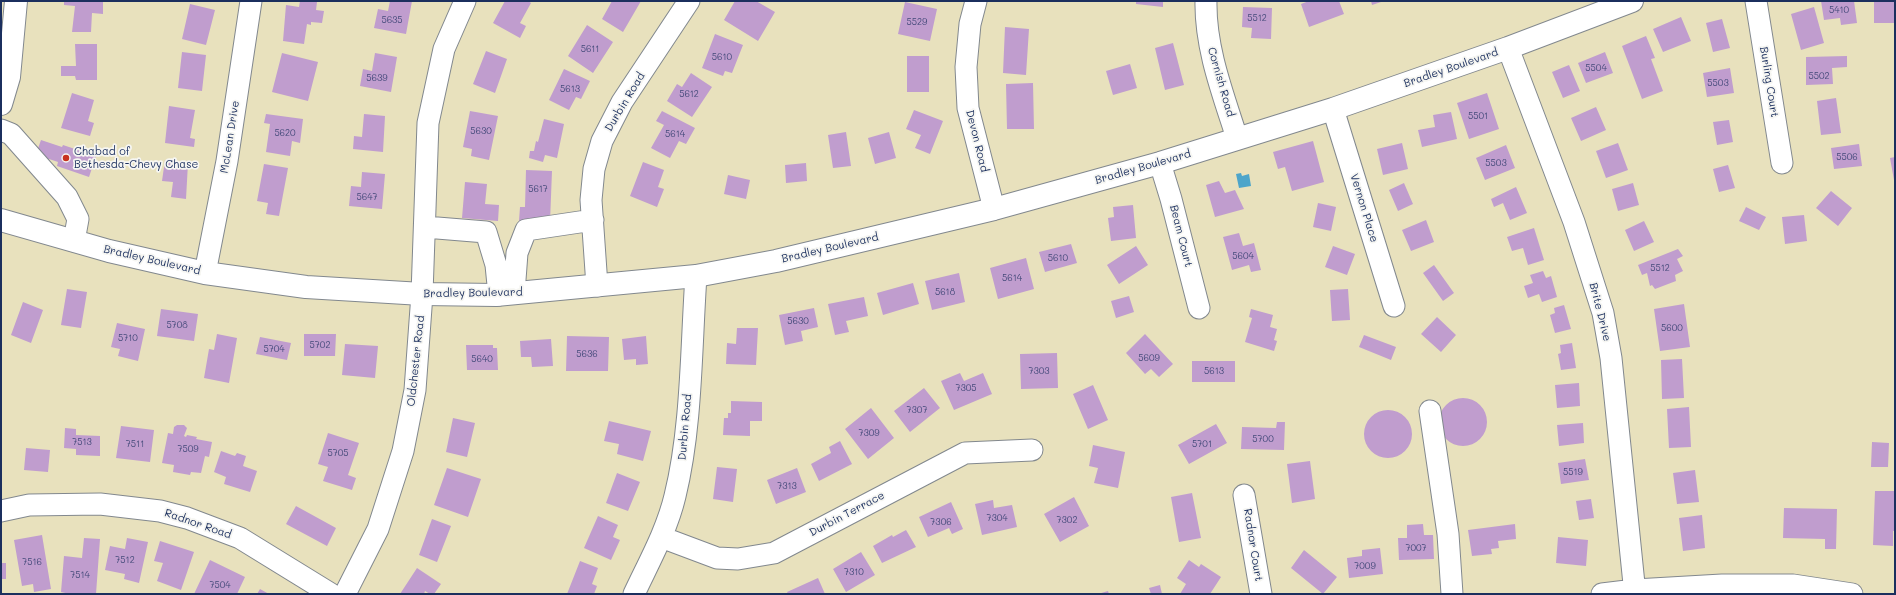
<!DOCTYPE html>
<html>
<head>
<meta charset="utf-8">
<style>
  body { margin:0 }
  #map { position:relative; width:1896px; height:595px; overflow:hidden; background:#e8e1bd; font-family:Mali,sans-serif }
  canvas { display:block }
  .frame { position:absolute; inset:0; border:2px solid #1b2f5e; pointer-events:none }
</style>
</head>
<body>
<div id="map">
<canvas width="1896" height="595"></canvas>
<div class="frame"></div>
</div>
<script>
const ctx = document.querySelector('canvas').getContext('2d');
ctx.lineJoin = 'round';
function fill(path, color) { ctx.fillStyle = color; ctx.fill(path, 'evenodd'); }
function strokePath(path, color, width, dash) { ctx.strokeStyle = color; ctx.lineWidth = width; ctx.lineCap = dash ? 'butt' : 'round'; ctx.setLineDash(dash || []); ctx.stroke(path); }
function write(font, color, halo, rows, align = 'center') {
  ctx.font = font + ' Mali,sans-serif'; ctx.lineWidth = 3.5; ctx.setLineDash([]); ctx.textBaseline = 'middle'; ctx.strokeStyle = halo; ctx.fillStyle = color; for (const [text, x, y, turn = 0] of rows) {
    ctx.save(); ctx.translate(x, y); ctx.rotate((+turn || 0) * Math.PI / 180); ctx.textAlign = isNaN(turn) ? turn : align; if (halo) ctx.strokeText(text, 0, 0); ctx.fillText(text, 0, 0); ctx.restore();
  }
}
fill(new Path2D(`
  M 1241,173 L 1242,176 L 1249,174 L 1251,186 L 1239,188 L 1236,174 Z`), '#4da5ca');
fill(new Path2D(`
  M 64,1 L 103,1 L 103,14 L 92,13 L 91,32 L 72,32 L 75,6 L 64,5 Z
  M 300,1 L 317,2 L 316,10 L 324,11 L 322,23 L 311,22 L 311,25 L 307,24 L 304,44 L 283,41 L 286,5 L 299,7 Z
  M 390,1 L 412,1 L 406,34 L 374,28 L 378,9 L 388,11 Z
  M 505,1 L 528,1 L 531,3 L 520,23 L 526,26 L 520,38 L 493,23 Z
  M 612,1 L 641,1 L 623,32 L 602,19 Z
  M 735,1 L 756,1 L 775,12 L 758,41 L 724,20 Z
  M 1136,1 L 1163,1 L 1163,7 L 1136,4 Z
  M 1309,1 L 1339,1 L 1344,14 L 1309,27 L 1301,4 Z
  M 1371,1 L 1384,1 L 1372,5 Z
  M 1821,1 L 1854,1 L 1857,23 L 1841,25 L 1840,18 L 1824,20 Z
  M 1874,1 L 1895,1 L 1895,23 L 1874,23 Z
  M 905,2 L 937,9 L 930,41 L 898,34 Z
  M 190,4 L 215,10 L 206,45 L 182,39 Z
  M 1243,7 L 1272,8 L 1271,39 L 1251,38 L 1252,28 L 1242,27 Z
  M 1814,7 L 1824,43 L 1801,50 L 1791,14 Z
  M 1681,17 L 1691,41 L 1663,52 L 1653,29 Z
  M 1722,19 L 1730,48 L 1713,52 L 1706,23 Z
  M 587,25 L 613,42 L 593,73 L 568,56 Z
  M 1005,27 L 1029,29 L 1026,75 L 1003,73 Z
  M 715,34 L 743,45 L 732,73 L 725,71 L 723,76 L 702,68 Z
  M 1646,36 L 1655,58 L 1651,59 L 1663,91 L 1642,99 L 1622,46 Z
  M 1173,43 L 1184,85 L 1165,90 L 1155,48 Z
  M 75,44 L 97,44 L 97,80 L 76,80 L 75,76 L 61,76 L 61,66 L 76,66 Z
  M 486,51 L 507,59 L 495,93 L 473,84 Z
  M 182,52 L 206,55 L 202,91 L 178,88 Z
  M 1605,52 L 1613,73 L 1586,83 L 1578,63 Z
  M 282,53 L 318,62 L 308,101 L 272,92 Z
  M 375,53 L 397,57 L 391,92 L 360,86 L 363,69 L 372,71 Z
  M 907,56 L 929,56 L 929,92 L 907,92 Z
  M 1847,56 L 1847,67 L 1832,68 L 1833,84 L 1806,85 L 1806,57 Z
  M 1130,64 L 1137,88 L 1113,95 L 1106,71 Z
  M 1569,65 L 1580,91 L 1563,98 L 1552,72 Z
  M 1730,68 L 1734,93 L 1707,97 L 1703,73 Z
  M 564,69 L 590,81 L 581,99 L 576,97 L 569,110 L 549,100 Z
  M 691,73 L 712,87 L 692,117 L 667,101 L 677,84 L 682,87 Z
  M 1033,83 L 1034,129 L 1007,129 L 1006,84 Z
  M 72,93 L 94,100 L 88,121 L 94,123 L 90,136 L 61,128 Z
  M 1487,93 L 1499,129 L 1469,139 L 1457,103 Z
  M 1836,98 L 1841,133 L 1821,135 L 1817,101 Z
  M 169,106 L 195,110 L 190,138 L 195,139 L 194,147 L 165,143 Z
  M 1596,107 L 1606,130 L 1581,141 L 1571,118 Z
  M 914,110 L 943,121 L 930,154 L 915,148 L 921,135 L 906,129 Z
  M 470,111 L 498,116 L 489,160 L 471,156 L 472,149 L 463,147 Z
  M 662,111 L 695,128 L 686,144 L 679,141 L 670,158 L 651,148 L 664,125 L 656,121 Z
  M 1451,112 L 1457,139 L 1422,147 L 1418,130 L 1435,127 L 1433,115 Z
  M 266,114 L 303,119 L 300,143 L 292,141 L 290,156 L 266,152 L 270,124 L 264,123 Z
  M 364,114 L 385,116 L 383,152 L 353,149 L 354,136 L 362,137 Z
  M 544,119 L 564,124 L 557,158 L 545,155 L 543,162 L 529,158 L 530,151 L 534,151 L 536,141 L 538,142 Z
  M 1729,120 L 1733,142 L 1717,145 L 1713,122 Z
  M 846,132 L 851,166 L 833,168 L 828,135 Z
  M 889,132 L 896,158 L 875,164 L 868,138 Z
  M 41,140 L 62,147 L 63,145 L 96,156 L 89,177 L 57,166 L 58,162 L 49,159 L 48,162 L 35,157 Z
  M 1313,141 L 1324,182 L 1292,191 L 1285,167 L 1278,169 L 1273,152 Z
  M 1402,143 L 1408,169 L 1383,175 L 1377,149 Z
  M 1618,143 L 1628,170 L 1606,178 L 1596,151 Z
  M 1859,144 L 1862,166 L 1834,169 L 1831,148 Z
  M 1506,145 L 1515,168 L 1485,180 L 1476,158 Z
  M 1895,157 L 1895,180 L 1894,180 L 1890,158 Z
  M 165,160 L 188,163 L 186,199 L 171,197 L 173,182 L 162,181 Z
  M 643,162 L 664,170 L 658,187 L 664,189 L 657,207 L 630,196 Z
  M 806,163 L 807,181 L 786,183 L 785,165 Z
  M 264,164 L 288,168 L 279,216 L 266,214 L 268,203 L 257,201 Z
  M 1728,165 L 1735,188 L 1719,192 L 1713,169 Z
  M 526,170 L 552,171 L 550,222 L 519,221 L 520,207 L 525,207 Z
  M 362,172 L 385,174 L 382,209 L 349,206 L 351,186 L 361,187 Z
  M 728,175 L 750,180 L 746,199 L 724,194 Z
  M 1219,181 L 1225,193 L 1235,190 L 1244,209 L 1215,217 L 1206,185 Z
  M 465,182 L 487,184 L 485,204 L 499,205 L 498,221 L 462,218 Z
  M 1404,183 L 1413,204 L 1398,211 L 1389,190 Z
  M 1633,183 L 1639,205 L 1618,211 L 1612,189 Z
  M 1516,187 L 1527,213 L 1510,220 L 1503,203 L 1494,207 L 1491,199 Z
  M 1831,191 L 1852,208 L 1838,226 L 1816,208 Z
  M 1318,203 L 1336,207 L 1331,231 L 1313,227 Z
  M 1133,205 L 1136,238 L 1111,241 L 1108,218 L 1114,217 L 1113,207 Z
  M 1746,207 L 1766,217 L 1759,230 L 1739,221 Z
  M 1804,215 L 1807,241 L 1785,244 L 1782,217 Z
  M 1426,220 L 1434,242 L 1411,251 L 1402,230 Z
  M 1644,221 L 1654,242 L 1634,251 L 1625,230 Z
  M 1534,228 L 1544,260 L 1528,265 L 1523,248 L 1512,251 L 1507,237 Z
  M 1239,233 L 1243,246 L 1254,243 L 1261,270 L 1251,272 L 1249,265 L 1232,270 L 1223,237 Z
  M 1071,244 L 1077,263 L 1045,272 L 1039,252 Z
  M 1136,246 L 1148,265 L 1119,284 L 1107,265 Z
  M 1333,246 L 1355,254 L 1347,275 L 1325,267 Z
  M 1678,249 L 1683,256 L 1677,259 L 1683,271 L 1675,275 L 1676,281 L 1655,289 L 1652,285 L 1650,286 L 1647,273 L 1642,275 L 1638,265 Z
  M 1026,258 L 1034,289 L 998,299 L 990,268 Z
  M 1434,265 L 1454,293 L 1443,301 L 1423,273 Z
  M 1543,271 L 1546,278 L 1551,276 L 1557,297 L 1542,302 L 1539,294 L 1528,298 L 1524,286 L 1533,283 L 1530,275 Z
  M 959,273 L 965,302 L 932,310 L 925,281 Z
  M 913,283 L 919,304 L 883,315 L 877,293 Z
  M 67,289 L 87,292 L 81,328 L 61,325 Z
  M 1348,289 L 1350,320 L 1332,321 L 1330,290 Z
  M 1129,296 L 1134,312 L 1116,318 L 1111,301 Z
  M 864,297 L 868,316 L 846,321 L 849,332 L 835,335 L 828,304 Z
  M 23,302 L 43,310 L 31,343 L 11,335 Z
  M 1684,304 L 1690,347 L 1660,351 L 1654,309 Z
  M 1564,305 L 1571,329 L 1555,333 L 1550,315 L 1555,313 L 1554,308 Z
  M 814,308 L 818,327 L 801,331 L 803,341 L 785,345 L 779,315 Z
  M 161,309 L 198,314 L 194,341 L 157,336 Z
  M 1251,309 L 1273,315 L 1270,327 L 1277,329 L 1274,340 L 1277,341 L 1274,351 L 1245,342 L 1252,318 L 1249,317 Z
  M 1437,317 L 1456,335 L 1441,352 L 1421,334 Z
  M 117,323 L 145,329 L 138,361 L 118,356 L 120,349 L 111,347 Z
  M 737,328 L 758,328 L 756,365 L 726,364 L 727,343 L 736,344 Z
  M 217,334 L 237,338 L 229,383 L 204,378 L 209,349 L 214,350 Z
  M 304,334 L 336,334 L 335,356 L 304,356 Z
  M 1145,334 L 1173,364 L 1159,377 L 1151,369 L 1145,374 L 1126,353 Z
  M 1364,335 L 1396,347 L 1391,360 L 1359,347 Z
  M 567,336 L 609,337 L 608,371 L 566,371 Z
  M 646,336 L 648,364 L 636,365 L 636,359 L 624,360 L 622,339 Z
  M 260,337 L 291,343 L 287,360 L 256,354 Z
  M 551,339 L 553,366 L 532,367 L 531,357 L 521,357 L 520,341 Z
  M 1572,343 L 1576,368 L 1561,370 L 1558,354 L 1561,353 L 1560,345 Z
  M 345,344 L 378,346 L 375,378 L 342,375 Z
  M 466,345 L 493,345 L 493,348 L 497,348 L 498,370 L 467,370 Z
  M 1057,353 L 1058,388 L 1021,389 L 1020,354 Z
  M 1682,359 L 1684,398 L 1662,399 L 1661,360 Z
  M 1192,361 L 1235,361 L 1235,382 L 1192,382 Z
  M 960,373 L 964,381 L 983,373 L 992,394 L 954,410 L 941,381 Z
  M 1579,383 L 1580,406 L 1557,408 L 1555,385 Z
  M 1093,385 L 1108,420 L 1088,429 L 1073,394 Z
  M 924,388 L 940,408 L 910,432 L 894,411 Z
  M1439 422a24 24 0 1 1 48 0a24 24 0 1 1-48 0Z
  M 731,401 L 762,402 L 762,421 L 750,421 L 750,436 L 723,435 L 724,418 L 728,418 L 728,413 L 731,413 Z
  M 1689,407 L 1691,447 L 1669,448 L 1667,409 Z
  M 871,408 L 894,438 L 868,459 L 845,429 Z
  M1364 434a24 24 0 1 1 48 0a24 24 0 1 1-48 0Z
  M 453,418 L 475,423 L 467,457 L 446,452 Z
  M 609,421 L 651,431 L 643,461 L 617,454 L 619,444 L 604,441 Z
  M 1277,422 L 1285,422 L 1284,450 L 1241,449 L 1242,427 L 1276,428 Z
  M 1583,423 L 1584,443 L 1559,446 L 1557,425 Z
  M 1216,424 L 1227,443 L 1189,464 L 1178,445 Z
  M 177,425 L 184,425 L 187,428 L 184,436 L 186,437 L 187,435 L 197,437 L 196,439 L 212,442 L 209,457 L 205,456 L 201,473 L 191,472 L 190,475 L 173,472 L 174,465 L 162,463 L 168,433 L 173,434 L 174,427 Z
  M 121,426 L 154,430 L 150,462 L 116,458 Z
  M 65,428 L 76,429 L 76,435 L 100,436 L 100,456 L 76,455 L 76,449 L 64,448 Z
  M 328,433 L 359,443 L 348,475 L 356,478 L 352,490 L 323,481 L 328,467 L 318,464 Z
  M 840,441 L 852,464 L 819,481 L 811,464 L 831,453 L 829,447 Z
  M 1872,442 L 1889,443 L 1888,467 L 1871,467 Z
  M 1093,445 L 1125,452 L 1118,488 L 1094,483 L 1098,468 L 1089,466 Z
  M 26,448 L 50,450 L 48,472 L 24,470 Z
  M 221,451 L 235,456 L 237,453 L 246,456 L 243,466 L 257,471 L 250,492 L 224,484 L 226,477 L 214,472 Z
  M 1585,459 L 1589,480 L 1561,484 L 1558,463 Z
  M 1310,461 L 1315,499 L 1292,503 L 1287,464 Z
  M 717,467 L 737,469 L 733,502 L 713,499 Z
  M 447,468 L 481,479 L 468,517 L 434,505 Z
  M 797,468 L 806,492 L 776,504 L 767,480 Z
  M 1695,470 L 1699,502 L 1677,504 L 1673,473 Z
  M 617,473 L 640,482 L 628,511 L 606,503 Z
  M 1875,491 L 1895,491 L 1895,531 L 1893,531 L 1893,546 L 1873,545 Z
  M 1192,493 L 1201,538 L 1179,542 L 1171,497 Z
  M 1074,497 L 1089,526 L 1060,542 L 1044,514 Z
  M 1591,499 L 1594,518 L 1579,520 L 1576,501 Z
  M 993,500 L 994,508 L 1012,505 L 1017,527 L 982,535 L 975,504 Z
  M 951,502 L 963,529 L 952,534 L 949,528 L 928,537 L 919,517 Z
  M 296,506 L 336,528 L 327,546 L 286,524 Z
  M 1784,508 L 1837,509 L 1836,549 L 1825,549 L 1825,539 L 1783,538 Z
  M 1702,515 L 1705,548 L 1683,551 L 1679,518 Z
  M 598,516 L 618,525 L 613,537 L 620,540 L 611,560 L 584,548 Z
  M 432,519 L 451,526 L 437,562 L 419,555 Z
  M 1423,524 L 1424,535 L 1433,535 L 1434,559 L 1399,560 L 1398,538 L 1407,538 L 1407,525 Z
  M 1515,524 L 1516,539 L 1498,541 L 1499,548 L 1491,549 L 1492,554 L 1472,556 L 1468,530 Z
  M 906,530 L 916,547 L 882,563 L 873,546 L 892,535 L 893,537 Z
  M 42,535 L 51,589 L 34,592 L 33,584 L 22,586 L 14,540 Z
  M 1558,537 L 1588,540 L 1586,566 L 1556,563 Z
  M 84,538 L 100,539 L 96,594 L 70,594 L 61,592 L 64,556 L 82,558 Z
  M 127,538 L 148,542 L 139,583 L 124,579 L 125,574 L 105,570 L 110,546 L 125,549 Z
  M 160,541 L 194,552 L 181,590 L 157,581 L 163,563 L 154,561 Z
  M 1380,548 L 1383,574 L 1349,578 L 1347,558 L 1362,556 L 1362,550 Z
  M 1304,550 L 1337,577 L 1323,594 L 1291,568 Z
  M 861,552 L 875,575 L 846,592 L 833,569 Z
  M 210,560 L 245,577 L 237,594 L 194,594 Z
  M 1189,560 L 1199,567 L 1201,564 L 1221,577 L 1210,594 L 1180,594 L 1186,584 L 1177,578 Z
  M 580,561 L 598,568 L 592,584 L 597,586 L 594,594 L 567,594 Z
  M 1,563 L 6,563 L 6,579 L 1,579 Z
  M 417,568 L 441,584 L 434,594 L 430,594 L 425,591 L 424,594 L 400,594 Z
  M 818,578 L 825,594 L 788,594 L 787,592 Z
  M 1160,585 L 1162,594 L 1151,594 L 1149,588 Z
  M 260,589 L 269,594 L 257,594 Z
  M 1108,591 L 1109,594 L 1098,594 Z`), '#c09dce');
const minor = new Path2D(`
  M 976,1 L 970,24 L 966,67 L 968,108 L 994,209
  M 1206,1 C 1205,48 1223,94 1237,138
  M 1756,1 L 1782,163
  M 1508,48 L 1574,222 L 1603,313 L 1611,358 L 1635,594
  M 1333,109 L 1394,306
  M 1,130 L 11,134 L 67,197 L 78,219 L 74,241
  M 1160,163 L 1171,199 L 1199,308
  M 425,227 L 486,232 L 496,265 L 499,295
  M 205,273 L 227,161 L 251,1
  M 597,286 L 591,200 L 594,169 L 602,141 L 622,102 L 689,1
  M 514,293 L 517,253 L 526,230 L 593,220
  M 1430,411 L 1448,534 L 1452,594
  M 1244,495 L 1261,594
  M 1,511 L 29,505 L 100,504 L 160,511 L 187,518 L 240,538 L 331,594
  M 661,537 L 717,558 L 738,559 L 774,553 L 965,453 L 1032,450
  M 345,594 L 378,529 L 403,451 L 415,390 L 422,294 L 428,123 L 444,49 L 465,1
  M 634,594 C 649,562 667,530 675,496 C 692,427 691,347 696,276
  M 1602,594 L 1635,590 L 1722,585 L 1793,585 L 1852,594`);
const major = new Path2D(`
  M 1,104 L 9,77 L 16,1
  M 1,220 L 109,251 L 205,273 L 306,287 L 422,294 L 496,295 L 696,276 L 776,261 L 994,209 L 1160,163 L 1333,109 L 1508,48 L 1632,1`);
strokePath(minor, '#82888e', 23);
strokePath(major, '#82888e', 24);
strokePath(minor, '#fff', 21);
strokePath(major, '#fff', 22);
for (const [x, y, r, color] of [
  [66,158,4,"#c8321e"]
]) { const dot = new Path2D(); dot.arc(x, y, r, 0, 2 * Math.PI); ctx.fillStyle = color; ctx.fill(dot); strokePath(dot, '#f6f6f2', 1.5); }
write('9px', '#444a7a', null, [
  ["5410",1839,10],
  ["5512",1257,18],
  ["5635",392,20],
  ["5529",917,22],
  ["5611",590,49],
  ["5610",722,57],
  ["5504",1596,68],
  ["5502",1819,76],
  ["5639",377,78],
  ["5503",1718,83],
  ["5613",570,89],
  ["5612",689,94],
  ["5501",1478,116],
  ["5630",481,131],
  ["5620",285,133],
  ["5614",675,134],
  ["5506",1847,157],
  ["5503",1496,163],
  ["5617",538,189],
  ["5647",367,197],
  ["5604",1243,256],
  ["5610",1058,258],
  ["5512",1660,268],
  ["5614",1012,278],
  ["5618",945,292],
  ["5630",798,321],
  ["5708",177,325],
  ["5600",1672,328],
  ["5710",128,338],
  ["5702",320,345],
  ["5704",274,349],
  ["5636",587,354],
  ["5609",1149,358],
  ["5640",482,359],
  ["7303",1039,371],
  ["5613",1214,371],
  ["7305",966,388],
  ["7307",917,410],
  ["7309",869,433],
  ["5700",1263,439],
  ["7513",82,442],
  ["7511",135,444],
  ["5701",1202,444],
  ["7509",188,449],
  ["5705",338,453],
  ["5519",1573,472],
  ["7313",787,486],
  ["7304",997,518],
  ["7302",1067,520],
  ["7306",941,522],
  ["7007",1416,548],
  ["7512",125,560],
  ["7516",32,562],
  ["7009",1365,566],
  ["7310",854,572],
  ["7514",80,575],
  ["7504",220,585]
]);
write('11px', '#1b2f5e', '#f6f6f2', [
  ["Bradley Boulevard",1451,68,-19],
  ["Cornish Road",1221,82,74],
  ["Burling Court",1769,82,81],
  ["Durbin Road",625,102,-59],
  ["McLean Drive",230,137,-81],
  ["Devon Road",977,141,76],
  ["Bradley Boulevard",1143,167,-16],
  ["Vernon Place",1364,208,73],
  ["Beam Court",1181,236,76],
  ["Bradley Boulevard",830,248,-13],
  ["Bradley Boulevard",152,260,13],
  ["Bradley Boulevard",473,293,-1],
  ["Brite Drive",1600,312,76],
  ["Oldchester Road",416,361,-84],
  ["Durbin Road",685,427,-85],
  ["Durbin Terrace",847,514,-28],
  ["Radnor Road",198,524,19],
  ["Radnor Court",1253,545,81]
]);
write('11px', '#1b2f5e', '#f6f6f2', [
  ["Chabad of",74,152],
  ["Bethesda-Chevy Chase",74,165]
], 'left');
</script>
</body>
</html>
